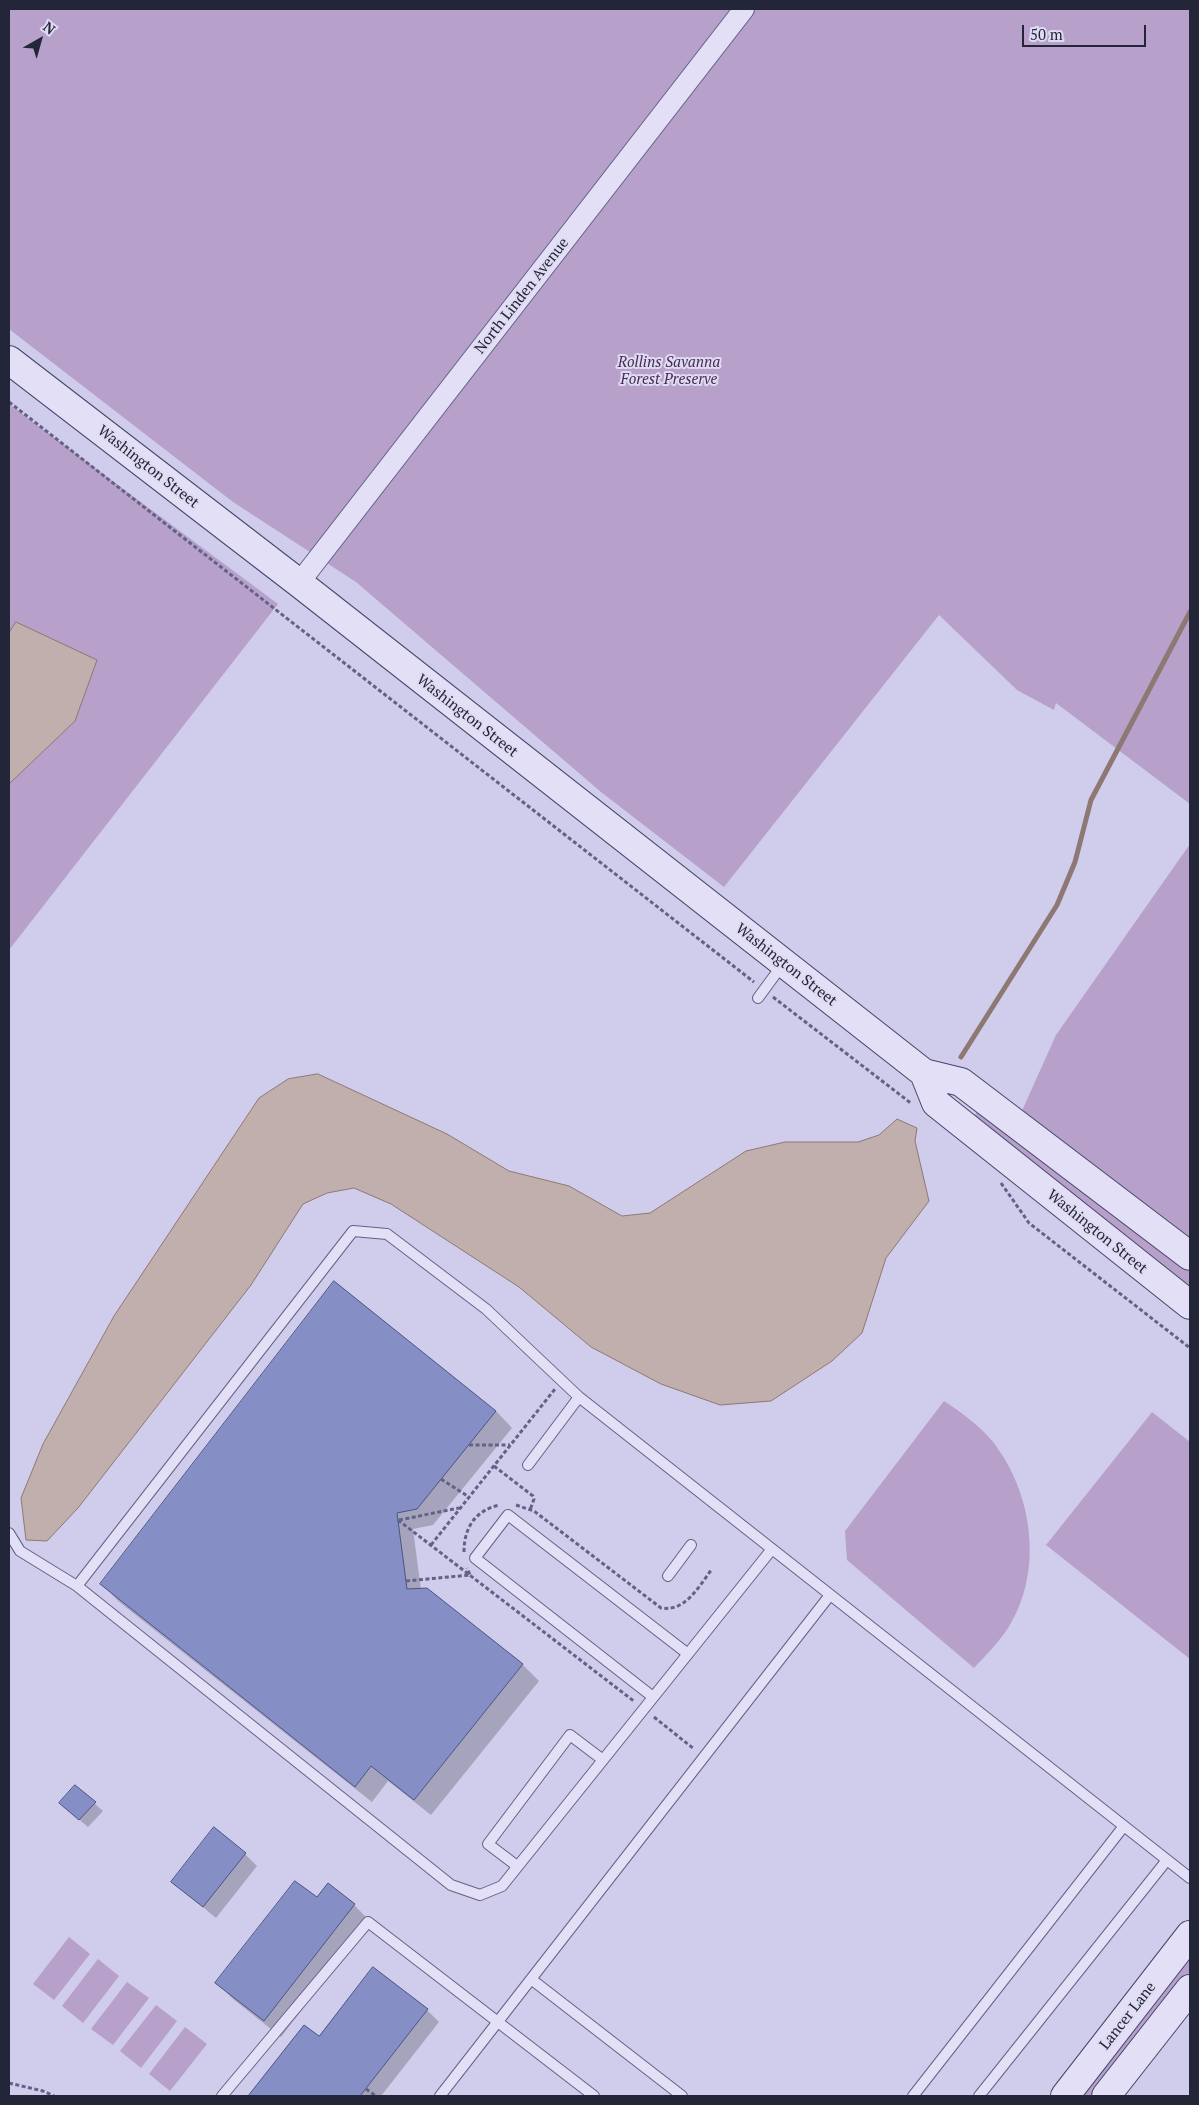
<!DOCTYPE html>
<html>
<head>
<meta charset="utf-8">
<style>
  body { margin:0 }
  #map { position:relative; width:1199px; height:2105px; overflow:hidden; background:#d0cceb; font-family:"PT Serif",serif }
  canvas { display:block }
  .frame { position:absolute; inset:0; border:10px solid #232539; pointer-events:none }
  .north { position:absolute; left:15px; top:15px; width:50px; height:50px; -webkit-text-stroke:4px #dfdbf3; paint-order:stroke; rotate:38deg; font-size:14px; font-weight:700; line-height:20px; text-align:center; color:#232539 }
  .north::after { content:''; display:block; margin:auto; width:18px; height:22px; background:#232539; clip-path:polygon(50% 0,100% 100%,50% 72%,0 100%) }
  .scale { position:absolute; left:1022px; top:25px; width:124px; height:22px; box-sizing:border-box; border:2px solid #232539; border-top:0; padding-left:6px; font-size:15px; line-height:18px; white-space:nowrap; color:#232539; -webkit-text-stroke:4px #dfdbf3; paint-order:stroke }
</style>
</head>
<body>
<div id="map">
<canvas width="1199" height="2105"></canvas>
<div class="frame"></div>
<div class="north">N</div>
<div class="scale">50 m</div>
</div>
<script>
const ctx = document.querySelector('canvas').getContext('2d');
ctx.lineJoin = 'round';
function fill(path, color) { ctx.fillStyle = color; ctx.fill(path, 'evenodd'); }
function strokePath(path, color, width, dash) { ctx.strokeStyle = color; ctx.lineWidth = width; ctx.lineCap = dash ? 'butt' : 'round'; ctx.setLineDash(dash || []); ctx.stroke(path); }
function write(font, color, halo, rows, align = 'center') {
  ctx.font = font + ' "PT Serif",serif'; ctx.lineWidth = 4; ctx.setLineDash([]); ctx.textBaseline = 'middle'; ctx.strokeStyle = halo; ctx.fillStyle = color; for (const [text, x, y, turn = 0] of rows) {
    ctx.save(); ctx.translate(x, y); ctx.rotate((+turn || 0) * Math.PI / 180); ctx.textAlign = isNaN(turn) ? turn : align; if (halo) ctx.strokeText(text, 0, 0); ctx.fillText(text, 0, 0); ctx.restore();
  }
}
fill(new Path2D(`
  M 9,9 L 1190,9 L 1190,804 L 1056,703 L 1054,710 L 1017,690 L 939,615 L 724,887 L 601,792 L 356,582 L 233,502 L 9,329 Z
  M 9,404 L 278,604 L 9,950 Z
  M 1190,844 L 1190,1247 L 1021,1113 L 1056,1035 Z
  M 978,1110 L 1190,1271 L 1190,1289 L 972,1119 Z
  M 944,1401 C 962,1413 979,1425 993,1442 C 1033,1493 1044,1572 1008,1628 C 999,1642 986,1655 974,1668 L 847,1560 L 845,1531 Z
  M 1152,1412 L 1190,1442 L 1190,1659 L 1046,1545 Z
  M 69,1937 L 90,1954 L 54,2000 L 33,1984 Z
  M 1190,1951 L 1190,1972 L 1094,2096 L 1078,2096 Z
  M 98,1959 L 119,1976 L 83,2023 L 62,2006 Z
  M 127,1982 L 149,1998 L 113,2045 L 91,2029 Z
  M 156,2005 L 177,2021 L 141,2068 L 120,2051 Z
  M 185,2027 L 207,2044 L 170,2091 L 149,2074 Z`), '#b7a0c9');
const water = new Path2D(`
  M 16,622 L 97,660 L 75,721 L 9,784 L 9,633 Z
  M 318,1074 L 447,1134 L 509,1171 L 569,1186 L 622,1216 L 650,1213 L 746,1151 L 785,1142 L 858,1142 L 879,1135 L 897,1119 L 917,1128 L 915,1141 L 929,1201 L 886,1258 L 862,1333 L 832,1361 L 771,1401 L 720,1405 L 661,1384 L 591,1347 L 519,1287 L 391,1204 L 354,1188 L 327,1193 L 303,1204 L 251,1285 L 78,1508 L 47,1541 L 26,1540 L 21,1498 L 43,1444 L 114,1316 L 259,1098 L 288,1079 Z`);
fill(water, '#c0afac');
strokePath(water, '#8e7873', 1);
fill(new Path2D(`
  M 496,1411 L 512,1428 L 433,1525 L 413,1529 L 421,1590 L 522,1664 L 539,1681 L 431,1815 L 388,1781 L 372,1802 L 118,1601 L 102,1584 Z
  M 75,1786 L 103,1811 L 88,1827 L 69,1811 Z
  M 245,1854 L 257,1866 L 216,1918 L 173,1882 Z
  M 318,1898 L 354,1905 L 370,1921 L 281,2037 L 233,1999 L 217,1983 Z
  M 427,2010 L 439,2022 L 381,2096 L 250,2096 L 305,2026 L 319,2038 Z`), '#0003');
strokePath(new Path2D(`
  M 961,1057 L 1057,905 L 1075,862 L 1091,800 L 1190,612`), '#8e7873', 5);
const building = new Path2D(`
  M 334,1281 L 496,1411 L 417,1509 L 397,1513 L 407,1589 L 427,1588 L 523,1664 L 414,1800 L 371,1766 L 355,1787 L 100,1584 Z
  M 75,1785 L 96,1802 L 79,1820 L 59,1803 Z
  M 214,1827 L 246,1853 L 203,1907 L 171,1882 Z
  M 295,1881 L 317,1897 L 328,1883 L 355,1904 L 264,2021 L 215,1983 Z
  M 373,1967 L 428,2009 L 360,2096 L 248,2096 L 304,2025 L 319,2036 Z`);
fill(building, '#868fc5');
strokePath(building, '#4a5384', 1);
const lane = new Path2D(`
  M 758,998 L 783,964
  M 528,1465 L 579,1397
  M 9,1533 L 20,1551 L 77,1586 L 451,1885 L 480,1895 L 502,1886 L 772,1549
  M 668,1576 L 691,1545
  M 77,1586 L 353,1231 L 387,1234 L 486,1309 L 579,1397 L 1190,1878
  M 653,1697 L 475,1558 L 508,1515 L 688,1654
  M 517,1866 L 488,1844 L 570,1735 L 603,1760
  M 531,1979 L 682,2096
  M 222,2096 L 368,1922 L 594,2096
  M 440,2096 L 830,1595
  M 913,2096 L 1124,1826
  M 979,2096 L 1167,1860`);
const street = new Path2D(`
  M 299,583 L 744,9`);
const secondary = new Path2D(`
  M 9,360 L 299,583 L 924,1073 L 961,1082 L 1190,1256
  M 924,1073 L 936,1103 L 1190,1305
  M 1065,2096 L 1190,1935
  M 1106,2096 L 1190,1989`);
strokePath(lane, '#616287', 12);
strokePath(street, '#616287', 22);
strokePath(secondary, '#444669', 30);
strokePath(new Path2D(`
  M 9,402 L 754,982
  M 773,997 L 912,1104
  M 1001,1183 L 1029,1223 L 1190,1348
  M 469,1445 L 510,1445
  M 494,1466 L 533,1496 L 534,1499 L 530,1510
  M 441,1479 L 469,1497
  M 516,1505 L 534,1511 L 661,1608 C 686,1612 699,1586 712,1569
  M 398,1520 L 635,1702
  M 399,1520 L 459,1508
  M 431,1545 L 555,1389
  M 464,1552 C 464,1528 475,1510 500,1505
  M 406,1581 L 470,1575 L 467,1568
  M 654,1717 L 694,1749
  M 9,2083 L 43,2091 L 54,2096
  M 366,2089 L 376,2096`), '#616287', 3, [4, 2.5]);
strokePath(lane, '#e2dff6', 10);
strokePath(street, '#e2dff6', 20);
strokePath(secondary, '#e2dff6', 28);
write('15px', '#232539', '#dfdbf3', [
  ["North Linden Avenue",522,296,-52],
  ["Washington Street",148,467,38],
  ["Washington Street",467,716,38],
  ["Washington Street",786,965,38],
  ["Washington Street",1097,1232,39],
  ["Lancer Lane",1128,2016,-52]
]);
write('italic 15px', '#472c53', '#dfdbf3', [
  ["Rollins Savanna",669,363],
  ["Forest Preserve",669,380]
]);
</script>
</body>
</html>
